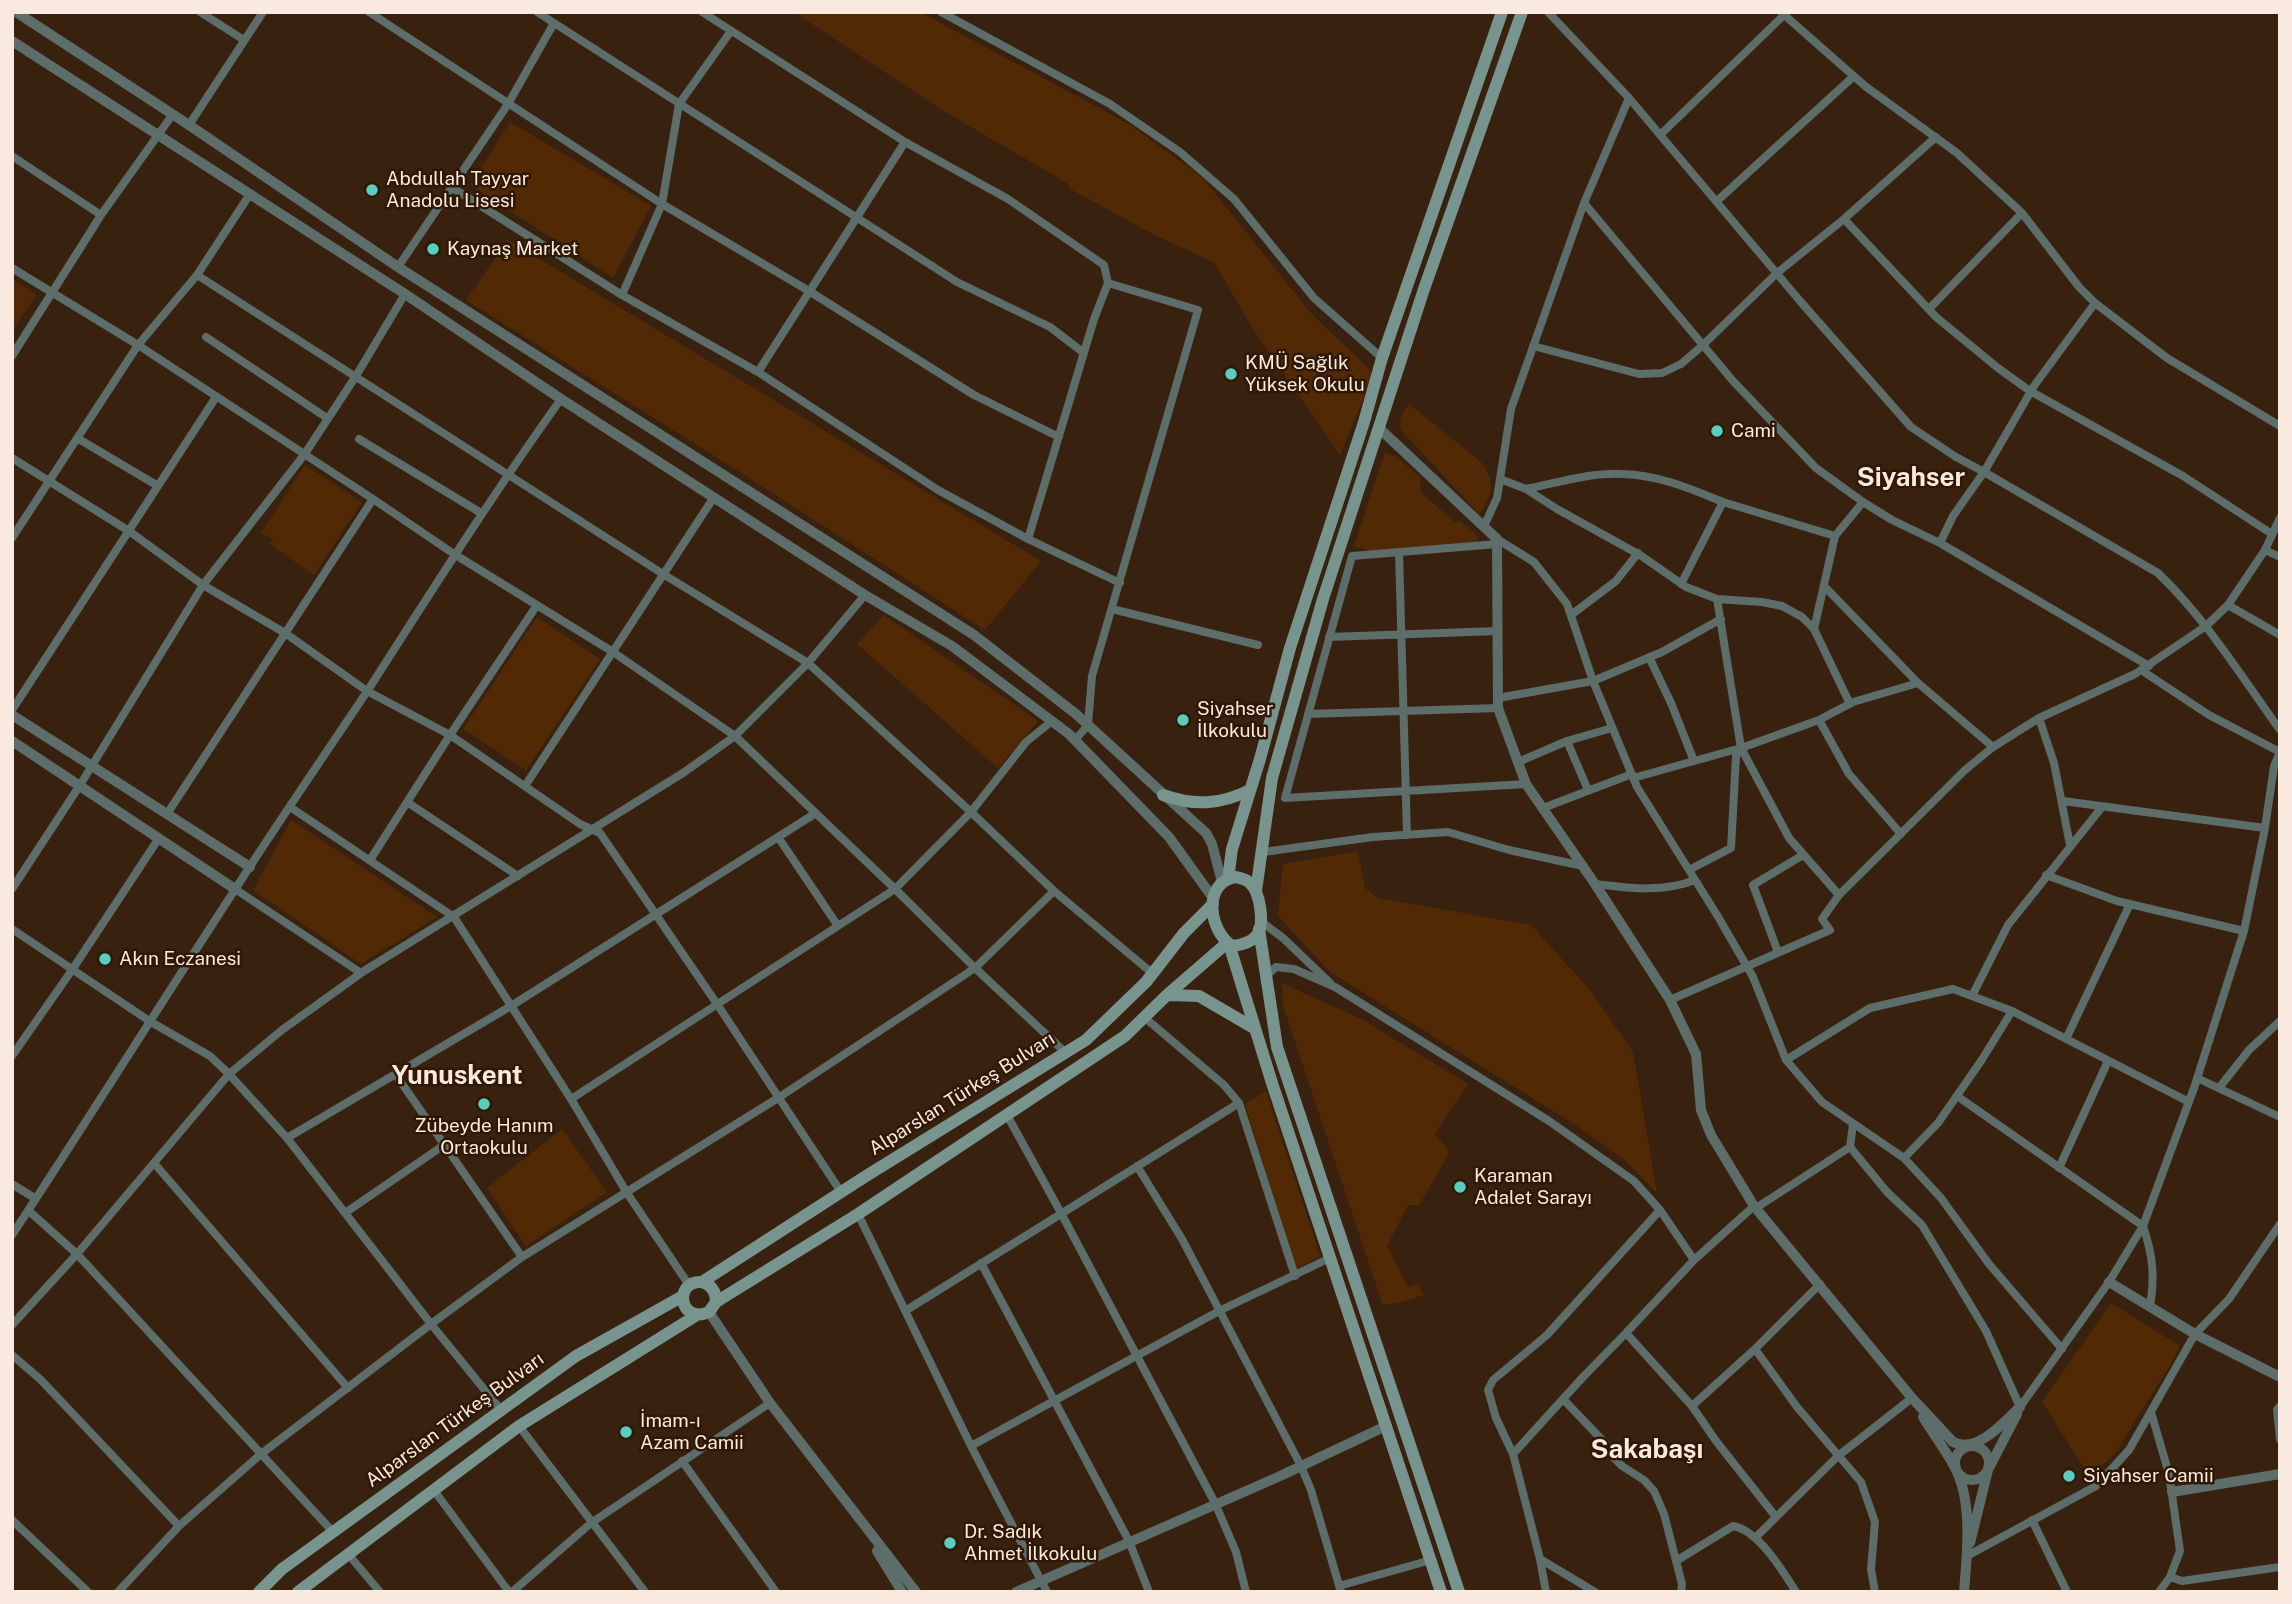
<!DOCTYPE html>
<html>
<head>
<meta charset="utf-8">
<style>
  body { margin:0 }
  #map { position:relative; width:2292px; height:1604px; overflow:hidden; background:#39210f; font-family:"Public Sans",sans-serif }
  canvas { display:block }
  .frame { position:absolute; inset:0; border:14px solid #fae9de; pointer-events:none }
</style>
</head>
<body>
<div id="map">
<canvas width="2292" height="1604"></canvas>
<div class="frame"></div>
</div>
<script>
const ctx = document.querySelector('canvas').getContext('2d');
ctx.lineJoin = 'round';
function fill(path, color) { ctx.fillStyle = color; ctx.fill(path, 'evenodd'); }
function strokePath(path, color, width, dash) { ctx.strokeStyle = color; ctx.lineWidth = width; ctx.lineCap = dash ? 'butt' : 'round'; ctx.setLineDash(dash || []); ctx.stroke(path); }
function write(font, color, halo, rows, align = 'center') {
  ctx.font = font + ' "Public Sans",sans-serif'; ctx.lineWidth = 5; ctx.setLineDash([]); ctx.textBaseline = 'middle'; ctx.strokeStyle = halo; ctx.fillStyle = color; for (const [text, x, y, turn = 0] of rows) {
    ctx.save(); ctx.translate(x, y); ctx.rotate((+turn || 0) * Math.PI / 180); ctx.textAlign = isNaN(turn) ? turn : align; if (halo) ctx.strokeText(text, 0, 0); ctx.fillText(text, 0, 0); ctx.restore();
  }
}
fill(new Path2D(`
  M 794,12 L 920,12 L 1129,124 L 1203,178 L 1310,312 L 1374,374 L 1340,455 L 1249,323 L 1215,263 L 1151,233 L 1072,190 L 1067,183 L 942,110 Z
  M 510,122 L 651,206 L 613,278 L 470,185 Z
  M 508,240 L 1041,561 L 985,630 L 732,467 L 466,300 Z
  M 12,279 L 36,295 L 12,331 Z
  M 1409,404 L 1481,462 C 1495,481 1494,495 1479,514 L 1400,429 C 1400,418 1402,412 1409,404 Z
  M 1385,452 L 1397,457 L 1420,477 L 1421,493 L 1455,522 L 1460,521 L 1478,536 L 1475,543 L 1370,551 L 1354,546 Z
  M 305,465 L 362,502 L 314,575 L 270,544 L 273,539 L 261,533 Z
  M 884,615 L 1038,721 L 998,768 L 857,644 Z
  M 537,617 L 600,659 L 526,770 L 463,729 Z
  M 291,820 L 437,917 L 361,964 L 253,890 Z
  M 1358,851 L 1365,888 L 1378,898 L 1531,925 L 1590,990 L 1633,1052 L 1657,1193 L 1624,1159 L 1571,1122 L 1330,972 L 1278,916 L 1283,864 Z
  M 1282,983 L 1363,1020 L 1468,1084 L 1435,1134 L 1450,1152 L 1419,1205 L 1408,1205 L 1387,1246 L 1408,1287 L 1418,1284 L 1424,1295 L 1402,1302 L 1383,1305 L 1283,1005 Z
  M 1266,1091 L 1320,1256 L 1296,1269 L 1245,1104 Z
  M 562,1129 L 607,1192 L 526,1246 L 487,1188 Z
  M 2111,1303 L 2180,1346 L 2169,1367 L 2116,1452 L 2090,1477 L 2042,1402 Z`), '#512a05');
strokePath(new Path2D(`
  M 200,12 L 244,40
  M 369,12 L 662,204 L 809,291 L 974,395 L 1059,437
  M 537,12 L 957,282 L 1050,327 L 1084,353
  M 702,12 L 905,142 L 1008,199 L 1104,265 L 1108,283 L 1094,319 L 1028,539 L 1120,583
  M 941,12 L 1110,104 L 1180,152 L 1234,199 L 1314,298 L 1382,358
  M 1781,12 L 1865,86 L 1957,153 L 2022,213 L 2079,287 L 2095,303 L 2167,358 L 2280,426
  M 1629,98 L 1800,301 L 1911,427 L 1956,457 L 1984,472 L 2034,386 L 2095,303
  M 189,125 L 263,12
  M 1660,135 L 1784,15
  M 12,156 L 101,215
  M 451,187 L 622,295 L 758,372 L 938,490 L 1028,539
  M 1717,201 L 1854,76
  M 1584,203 L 1733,381 L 1816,468 L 1863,502 L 1892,520 L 1940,543
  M 1844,219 L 1936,137
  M 398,267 L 508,104 L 554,23
  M 12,268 L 138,345 L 373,499 L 454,554 L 613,652 L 735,736 L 895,889 L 975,968 L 1066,1053
  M 197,275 L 663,574 L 808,663 L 971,812 L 1054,891 L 1152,973
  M 622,295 L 662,204 L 679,104 L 731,31
  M 1929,309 L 2022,213
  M 206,337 L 327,418
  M 1533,346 L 1639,374 L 1662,373 L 1681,364 L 1703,345 L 1777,273 L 1844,219 L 1936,317 L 1998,368 L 2030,391 L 2183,476 L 2272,534
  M 12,356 L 101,215 L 173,114
  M 758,372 L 905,142
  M 77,438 L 158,486
  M 359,439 L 481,513
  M 12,458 L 129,531 L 203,585 L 285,633 L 367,691 L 450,735 L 580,824 L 600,833 L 717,1004 L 841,1192
  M 1500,479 L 1526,489 L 1557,509 L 1640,555 L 1686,587 L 1717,599 L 1762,602 L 1782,606 L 1802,617 L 1814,629 L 1850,704
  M 1526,489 C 1557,483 1591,472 1623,474 C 1659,475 1691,489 1723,502 L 1681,584
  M 1723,502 L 1835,536 L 1814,629
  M 1484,526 L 1497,498 L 1511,409 L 1584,203 L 1629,98 L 1548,12
  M 1835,536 L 1863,502
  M 12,538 L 138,345 L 197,275 L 250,194
  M 1497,539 L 1534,562 L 1567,604 L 1593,681 L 1637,787 L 1717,915 L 1753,977 L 1786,1060 L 1822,1102 L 1904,1158 L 1938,1123 L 1981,1061 L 2012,1011
  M 1497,544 L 1352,556 L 1285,798 L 1526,784
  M 2265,550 L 2280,557
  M 1399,552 L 1407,835
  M 1825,587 L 1918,683
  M 1717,599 L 1741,748 L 1789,838 L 1839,895
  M 2228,605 L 2280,635
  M 1112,609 L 1258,645
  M 1571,615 L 1616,581 L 1638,553
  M 1329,637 L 1498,631
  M 1649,657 L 1671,703 L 1694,761
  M 2149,666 L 1940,543 L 1953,516 L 1984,472 L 2158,573 C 2206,619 2241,676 2280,730
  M 2141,670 L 2209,715 L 2280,752
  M 1498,698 L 1593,681 L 1662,652 L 1721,619
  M 12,710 L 216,397
  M 1308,714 L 1498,708
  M 2039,718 L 2054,763 L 2070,845
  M 1819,720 L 1849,774 L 1901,834
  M 1075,740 L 1088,725 L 1092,676 L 1198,310 L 1108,283
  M 1567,741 L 1588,790
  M 1518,762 L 1567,741 L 1612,728
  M 1633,778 L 1741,748 L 1819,720 L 1853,702 L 1918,683 L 1993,747 L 2039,718 L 2135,674 L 2206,626 L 2228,605 L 2265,550 L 2280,518
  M 525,786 L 714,497
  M 2063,801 L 2265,828
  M 407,802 L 518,876
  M 290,807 L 454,917 L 571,1099 L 627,1193 L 689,1285
  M 1543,808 L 1632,774
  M 167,814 L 373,499
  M 778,837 L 838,926
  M 1263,852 L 1373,837 L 1448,832 L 1509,850 L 1583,866
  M 370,860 L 450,735 L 537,605
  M 1689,870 L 1731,848 L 1736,756 L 1741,748
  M 2046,875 L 2117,901 L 2244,931
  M 1595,884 C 1629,888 1662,893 1695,880
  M 12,889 L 80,785 L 203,585 L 304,455 L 356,376 L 405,294
  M 235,889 L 361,973
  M 1263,923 L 1283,938 L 1330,983
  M 12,929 L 151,1022 L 210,1056 L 229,1074 L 287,1138 L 431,1324 L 501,1410
  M 1778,952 L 1753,885 L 1803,855
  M 1265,977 L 1276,967 L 1294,969 L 1335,987 L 1549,1121 L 1634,1181 L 1660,1210 L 1694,1260
  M 1972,996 L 2008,925 L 2102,807
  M 1670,1000 L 1830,930 L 1822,919 L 1839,895 L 1965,770 L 1993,747
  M 1144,1017 L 1224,1085 L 1239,1103 L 1295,1276
  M 2066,1039 L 2130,904
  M 12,1056 L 72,970 L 159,838
  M 1786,1060 L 1870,1008 L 1953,989 L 2012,1011 L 2189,1102
  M 396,1075 L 522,1257
  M 2197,1078 L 2280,1117
  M 2219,1088 L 2249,1050 L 2280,1021
  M 1957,1096 L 2143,1226 C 2153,1256 2155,1275 2150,1307
  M 571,1099 L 895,889 L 971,812 L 1026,742 L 1052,721
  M 1007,1115 L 1061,1213 L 1215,1503 L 1236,1552 L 1246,1592
  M 1853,1124 L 1850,1147 L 1887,1192 L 1922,1225 L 1986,1331 L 2020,1407 L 2109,1282 L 2143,1226 L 2194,1088 L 2244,931 L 2265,828 L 2274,766 L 2280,752
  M 287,1138 L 511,1006 L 816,813
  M 1904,1158 L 1941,1198 L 1989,1264 L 2062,1349
  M 154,1163 L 348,1388
  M 1137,1166 L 1182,1239 L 1301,1466 L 1311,1490 L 1341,1592
  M 2059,1168 L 2108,1061
  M 12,1184 L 36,1199
  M 1756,1208 L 1850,1147
  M 29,1211 L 77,1254 L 333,1532
  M 345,1213 L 444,1145
  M 858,1214 L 971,1446 L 1047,1592
  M 12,1235 C 88,1120 161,1003 236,888 C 279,821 324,756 368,690 C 431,592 493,494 561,399
  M 981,1263 L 1129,1541 L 1149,1592
  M 905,1311 L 1239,1103
  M 12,1325 L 77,1254 L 229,1074 L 282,1030 L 364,971 L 683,773 L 735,736 L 808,663 L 865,595
  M 1626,1333 L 1692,1406 L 1716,1441 L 1776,1517
  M 1755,1349 L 1797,1407 L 1861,1482 L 1875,1522 L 1871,1569 L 1875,1592
  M 12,1355 L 40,1379 L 179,1526
  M 1563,1399 L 1606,1444 L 1614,1458 L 1622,1466 L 1644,1480 L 1654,1491 L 1664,1514 L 1682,1584 L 1681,1592
  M 1692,1406 L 1755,1349 L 1820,1284
  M 2280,1406 L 2277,1410 L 2280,1439
  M 2151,1412 L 2169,1474 L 2180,1551 L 2170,1577 L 2159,1592
  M 519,1426 L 645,1592
  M 971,1446 L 1221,1310 L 1330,1258
  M 1513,1454 L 1496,1418 L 1488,1390 L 1493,1380 L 1547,1335 L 1660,1210
  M 682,1461 L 776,1592
  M 433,1489 L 509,1592
  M 12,1520 L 88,1592
  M 2032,1520 L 2067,1592
  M 1755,1538 L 1838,1456 L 1912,1398
  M 348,1554 L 380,1592
  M 1967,1556 L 2096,1486 L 2129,1450 L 2195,1334 L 2229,1299 L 2280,1224
  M 1540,1559 L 1595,1592
  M 1676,1561 L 1733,1526 C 1758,1530 1783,1571 1796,1592
  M 2170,1577 L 2182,1581 L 2280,1567
  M 1339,1586 L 1431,1560
  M 118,1592 L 179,1526 L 261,1454 L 431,1324 L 522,1257 L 778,1098 L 975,968 L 1054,891
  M 512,1592 L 591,1523 L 770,1403
  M 1546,1592 L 1540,1559 L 1513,1454 L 1583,1377 L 1626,1333 L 1694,1260 L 1754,1206`), '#5c6d6a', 8);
strokePath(new Path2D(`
  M 16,12 L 189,125 L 398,267 L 974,635 L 1076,714 L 1206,833 L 1212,844 L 1222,882
  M 12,41 L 405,294 L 561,399 L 865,595 L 952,646 L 1069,734 L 1169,837 L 1213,898
  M 1379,428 L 1497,539 L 1498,708 L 1526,784 L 1595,884 L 1670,1000 L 1696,1054 L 1701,1110 L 1711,1135 L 1754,1206 L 1912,1398 L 1953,1442 C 1977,1454 2003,1423 2020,1407
  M 12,715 L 250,867
  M 12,741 L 235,889
  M 2109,1282 L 2195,1334 L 2280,1377
  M 709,1312 L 770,1403 L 916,1592
  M 1923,1417 C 1933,1434 1946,1450 1955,1468 C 1973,1501 1967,1555 1964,1592
  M1955 1463a17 17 0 1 1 34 0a17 17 0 1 1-34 0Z
  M 2172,1492 L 2280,1474
  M 1970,1543 L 1988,1470 L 2017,1414
  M 877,1551 L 902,1592
  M 1016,1592 L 1278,1477 L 1386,1426`), '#5c6d6a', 10);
strokePath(new Path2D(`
  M 1163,795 C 1194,806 1220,805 1250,790
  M 1235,877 C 1241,878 1246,879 1250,883 C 1260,892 1265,924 1257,935 C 1251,943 1241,945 1232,946 C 1209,931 1202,883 1235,877 Z
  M 1228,879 L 1232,849 L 1260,759 L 1290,648 L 1364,422 L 1382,358 L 1502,12
  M 1256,891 L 1272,778 L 1323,599 L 1424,289 L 1522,12
  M 1259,929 L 1277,1047 L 1459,1592
  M 1229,944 L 1272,1083 L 1441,1592
  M 1168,995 L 1199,996 L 1254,1028
  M 702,1282 C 712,1285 716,1292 716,1302 L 709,1312 C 679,1325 673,1280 702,1282 L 866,1176 L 1086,1040 L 1146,982 L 1184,933 L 1213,904
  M 716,1302 L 858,1214 L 1125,1036 L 1167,995 L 1227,943
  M 259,1592 L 282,1569 L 576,1356 L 683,1296
  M 298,1592 L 519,1426 L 697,1315`), '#78948f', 12);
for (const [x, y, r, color] of [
  [372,190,7,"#59cebf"],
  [433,249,7,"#59cebf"],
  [1231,374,7,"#59cebf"],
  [1717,431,7,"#59cebf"],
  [1183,720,7,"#59cebf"],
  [105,959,7,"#59cebf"],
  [484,1104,7,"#59cebf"],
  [1460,1187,7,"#59cebf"],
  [626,1432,7,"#59cebf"],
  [2069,1476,7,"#59cebf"],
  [950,1543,7,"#59cebf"]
]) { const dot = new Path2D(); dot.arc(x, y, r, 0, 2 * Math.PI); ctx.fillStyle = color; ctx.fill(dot); strokePath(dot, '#2f1805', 2.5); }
write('19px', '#fae9de', '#2f1805', [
  ["Abdullah Tayyar",386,179],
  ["Anadolu Lisesi",386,201],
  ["Kaynaş Market",447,249],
  ["KMÜ Sağlık",1245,363],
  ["Yüksek Okulu",1245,385],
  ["Cami",1731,431],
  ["Siyahser",1197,709],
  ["İlkokulu",1197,731],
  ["Akın Eczanesi",119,959],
  ["Zübeyde Hanım",484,1126,"center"],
  ["Ortaokulu",484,1148,"center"],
  ["Karaman",1474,1176],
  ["Adalet Sarayı",1474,1198],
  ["İmam-ı",640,1421],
  ["Azam Camii",640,1443],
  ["Siyahser Camii",2083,1476],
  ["Dr. Sadık",964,1532],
  ["Ahmet İlkokulu",964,1554]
], 'left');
write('19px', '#fae9de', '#2f1805', [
  ["Alparslan Türkeş Bulvarı",962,1094,-32],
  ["Alparslan Türkeş Bulvarı",455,1420,-36]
]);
write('bold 26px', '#fae9de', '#2f1805', [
  ["Siyahser",1911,478],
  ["Yunuskent",457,1076],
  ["Sakabaşı",1647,1450]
]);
</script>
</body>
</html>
